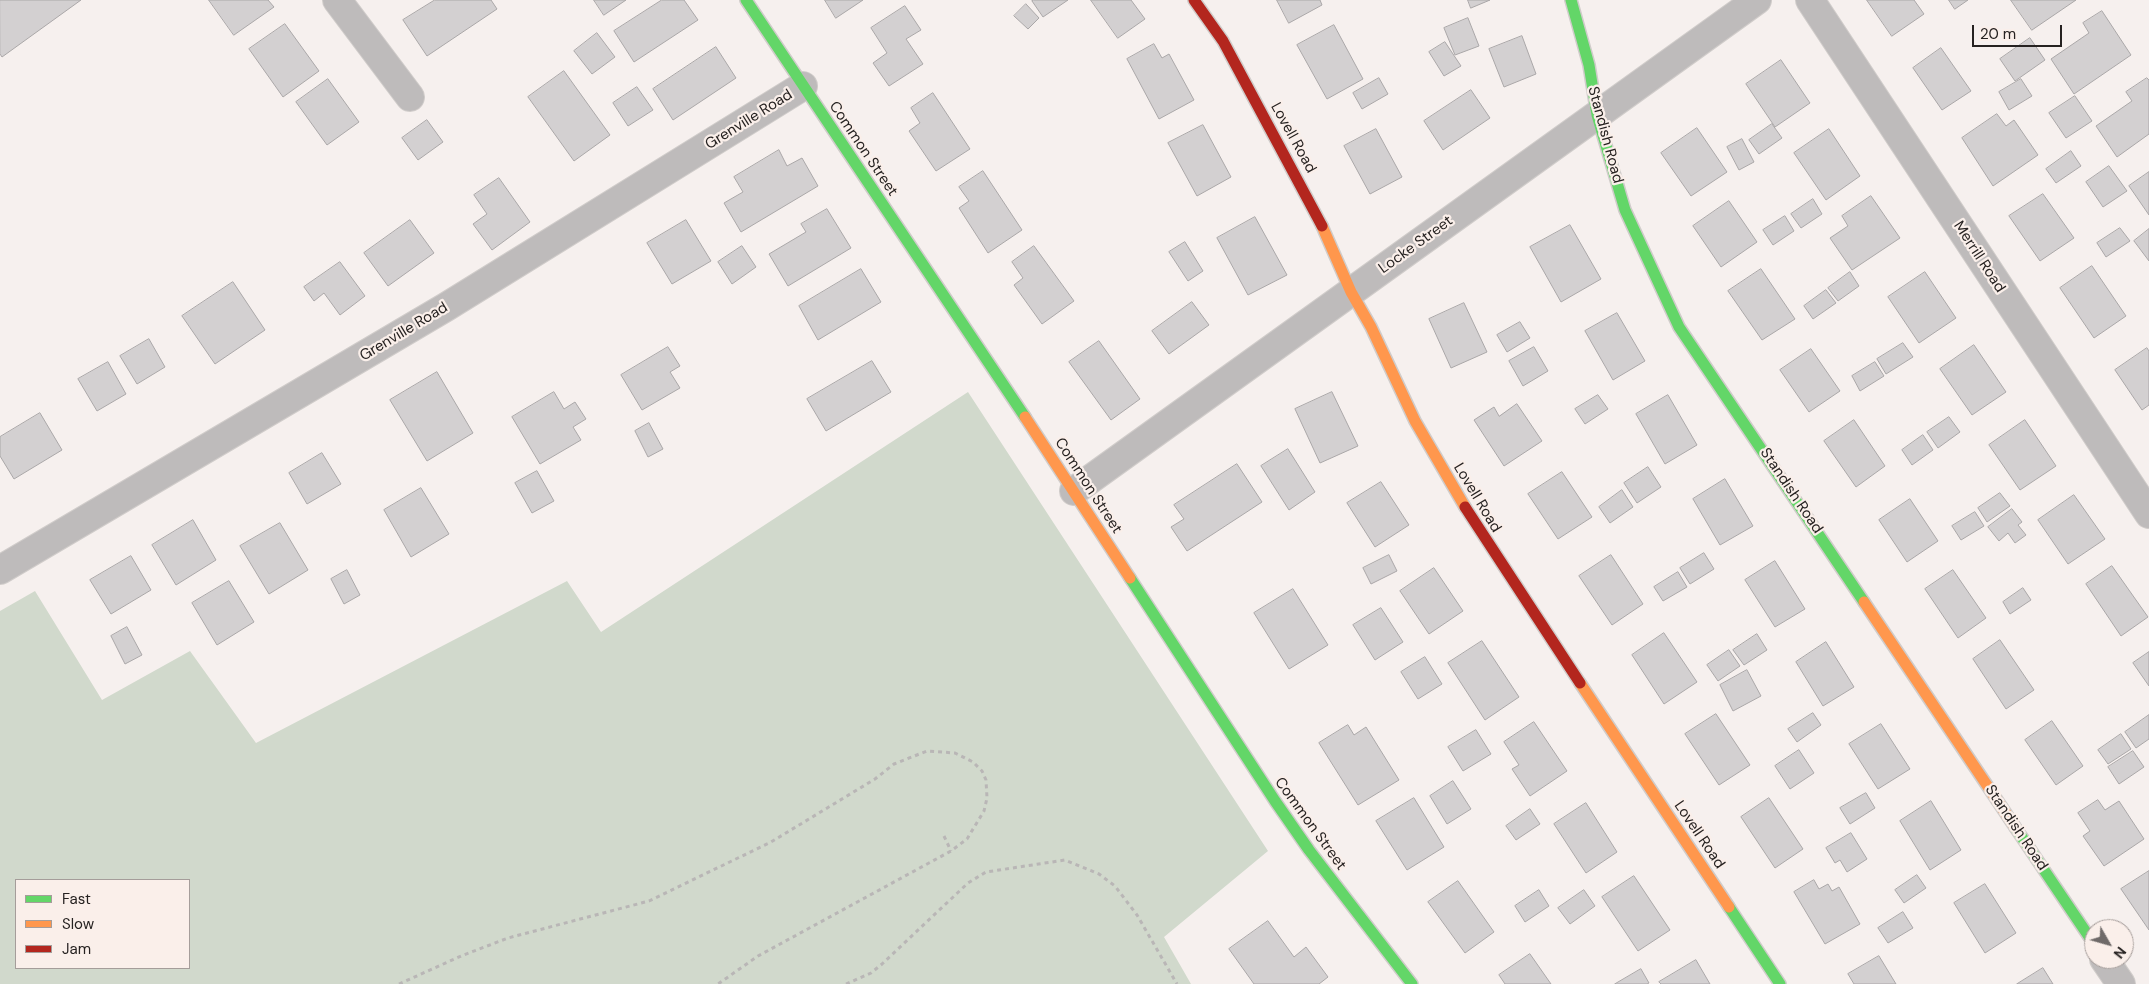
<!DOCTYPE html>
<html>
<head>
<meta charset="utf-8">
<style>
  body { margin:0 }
  #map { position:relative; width:2149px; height:984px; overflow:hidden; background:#f6f0ee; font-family:"DM Sans",sans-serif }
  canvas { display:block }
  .legend { position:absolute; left:15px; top:879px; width:175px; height:90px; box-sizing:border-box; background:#faefea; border:1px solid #a59d9a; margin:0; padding:6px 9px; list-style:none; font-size:15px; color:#262221 }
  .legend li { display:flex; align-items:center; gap:10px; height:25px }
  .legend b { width:25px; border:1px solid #a59d9a }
  .north { position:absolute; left:2084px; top:919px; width:50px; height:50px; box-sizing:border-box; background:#faefea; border:1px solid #a59d9a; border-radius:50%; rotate:128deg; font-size:14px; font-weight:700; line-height:20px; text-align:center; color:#262221 }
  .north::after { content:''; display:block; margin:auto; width:18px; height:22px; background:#6f6a69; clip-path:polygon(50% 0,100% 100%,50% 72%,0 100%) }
  .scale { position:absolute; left:1972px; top:25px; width:90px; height:22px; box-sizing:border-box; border:2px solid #262221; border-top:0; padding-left:6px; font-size:15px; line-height:18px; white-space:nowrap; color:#262221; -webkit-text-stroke:4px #faefea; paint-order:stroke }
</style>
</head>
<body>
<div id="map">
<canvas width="2149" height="984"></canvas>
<ul class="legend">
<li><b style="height:6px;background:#63d668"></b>Fast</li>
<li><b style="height:6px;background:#ff974d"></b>Slow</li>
<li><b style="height:6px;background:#b3261e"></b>Jam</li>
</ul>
<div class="north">N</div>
<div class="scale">20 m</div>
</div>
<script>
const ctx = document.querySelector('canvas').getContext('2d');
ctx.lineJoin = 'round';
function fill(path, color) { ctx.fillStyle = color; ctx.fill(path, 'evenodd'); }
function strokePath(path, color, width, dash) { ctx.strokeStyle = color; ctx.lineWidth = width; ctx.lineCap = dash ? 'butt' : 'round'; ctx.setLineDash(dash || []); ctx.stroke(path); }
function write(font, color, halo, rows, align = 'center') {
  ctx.font = font + ' "DM Sans",sans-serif'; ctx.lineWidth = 4.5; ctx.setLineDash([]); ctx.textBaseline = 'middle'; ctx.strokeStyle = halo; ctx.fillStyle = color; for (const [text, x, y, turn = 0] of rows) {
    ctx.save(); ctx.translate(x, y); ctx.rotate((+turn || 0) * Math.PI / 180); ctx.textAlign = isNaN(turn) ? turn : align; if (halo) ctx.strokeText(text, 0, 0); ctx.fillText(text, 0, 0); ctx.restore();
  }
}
fill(new Path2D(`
  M 968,392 L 1268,851 L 1164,937 L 1191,984 L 0,984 L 0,611 L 35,591 L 102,700 L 190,651 L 256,743 L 567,581 L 601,632 ZM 16,880 L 189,880 L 189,968 L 16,968 Z`), '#d1d9cc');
const building = new Path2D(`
  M 0,0 L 81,0 L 2,57 L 0,54 Z
  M 209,0 L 268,0 L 274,7 L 234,35 Z
  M 435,0 L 491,0 L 497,9 L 427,56 L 403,20 Z
  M 594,0 L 626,0 L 604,15 Z
  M 662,0 L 684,0 L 698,20 L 634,62 L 614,31 Z
  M 825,0 L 863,0 L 836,18 Z
  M 1034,0 L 1068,0 L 1043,17 L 1032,1 Z
  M 1091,0 L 1131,0 L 1145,19 L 1118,38 Z
  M 1277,0 L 1320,0 L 1322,5 L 1289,23 Z
  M 1468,0 L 1490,0 L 1471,8 Z
  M 1867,0 L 1914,0 L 1924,14 L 1892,36 Z
  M 1949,0 L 1968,0 L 1955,9 Z
  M 2011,0 L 2076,0 L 2032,30 Z
  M 1026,4 L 1039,18 L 1028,29 L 1014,16 Z
  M 905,6 L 921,30 L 906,39 L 923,64 L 889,86 L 873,63 L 887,53 L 871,28 Z
  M 2102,11 L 2131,55 L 2074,94 L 2051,59 L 2089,33 L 2083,23 Z
  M 1468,18 L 1479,46 L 1455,55 L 1444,28 Z
  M 285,24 L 319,71 L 283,97 L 249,49 Z
  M 1334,25 L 1363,79 L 1327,99 L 1297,45 Z
  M 597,33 L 615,57 L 592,74 L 574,51 Z
  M 1522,36 L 1536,74 L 1504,87 L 1489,49 Z
  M 2030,38 L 2045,60 L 2015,81 L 2000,59 Z
  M 1445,42 L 1461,66 L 1444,76 L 1429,52 Z
  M 1154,44 L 1162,58 L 1169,54 L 1194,100 L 1159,119 L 1127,59 Z
  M 716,47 L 736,78 L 673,120 L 653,89 Z
  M 1941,48 L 1971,91 L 1942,110 L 1913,68 Z
  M 1781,60 L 1810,103 L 1775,127 L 1746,84 Z
  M 564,71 L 610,135 L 574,161 L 528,97 Z
  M 1379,78 L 1388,94 L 1362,109 L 1353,93 Z
  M 2147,78 L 2149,80 L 2149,134 L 2117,157 L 2096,126 L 2132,101 L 2126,92 Z
  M 328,79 L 359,122 L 327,145 L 296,102 Z
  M 2021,79 L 2032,96 L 2009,110 L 1999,92 Z
  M 637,87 L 653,110 L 628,126 L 613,103 Z
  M 1471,90 L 1490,118 L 1443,150 L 1424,121 Z
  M 933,93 L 970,149 L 936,171 L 909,131 L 920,123 L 911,108 Z
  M 2075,96 L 2092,121 L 2066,138 L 2049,113 Z
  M 1997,114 L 2006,126 L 2014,120 L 2038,155 L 1993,186 L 1962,138 Z
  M 427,120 L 443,142 L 418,160 L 402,138 Z
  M 1772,124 L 1782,138 L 1759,154 L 1749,140 Z
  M 1203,125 L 1231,177 L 1197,196 L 1168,143 Z
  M 1697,128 L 1727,172 L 1691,196 L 1661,153 Z
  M 1376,129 L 1402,177 L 1370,194 L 1344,146 Z
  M 1829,129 L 1860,176 L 1826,200 L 1794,153 Z
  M 1742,139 L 1754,162 L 1739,170 L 1727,147 Z
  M 779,150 L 787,166 L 802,158 L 818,186 L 741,232 L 724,203 L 743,192 L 734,177 Z
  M 2071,151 L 2081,166 L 2056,183 L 2046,169 Z
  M 2109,166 L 2127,191 L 2103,207 L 2086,182 Z
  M 983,171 L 1022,230 L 988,253 L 959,208 L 969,201 L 959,187 Z
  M 2149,172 L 2149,215 L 2129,186 Z
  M 499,178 L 530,222 L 492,250 L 473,224 L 487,214 L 474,195 Z
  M 2043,194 L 2074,238 L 2040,261 L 2009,216 Z
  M 1871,196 L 1900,238 L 1852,270 L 1830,238 L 1848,226 L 1842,216 Z
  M 1813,199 L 1822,214 L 1801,228 L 1791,214 Z
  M 1729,201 L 1757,242 L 1721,267 L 1693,226 Z
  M 827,209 L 851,248 L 788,286 L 769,254 L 806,232 L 801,224 Z
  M 1785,216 L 1794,231 L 1773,245 L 1763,230 Z
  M 1255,217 L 1287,275 L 1248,295 L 1217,238 Z
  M 410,220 L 434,253 L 388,286 L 364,253 Z
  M 686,220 L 711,261 L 672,284 L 647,243 Z
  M 1570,225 L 1601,279 L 1561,302 L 1530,247 Z
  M 2120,228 L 2130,241 L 2106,257 L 2097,243 Z
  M 2149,229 L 2149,261 L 2134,241 Z
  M 1185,242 L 1203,271 L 1188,281 L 1169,252 Z
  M 742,246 L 756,267 L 732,284 L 718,262 Z
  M 1034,246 L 1074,301 L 1042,324 L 1014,285 L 1023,278 L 1012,262 Z
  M 340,262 L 365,296 L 340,315 L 324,293 L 314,301 L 304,287 Z
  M 2092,266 L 2126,316 L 2094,338 L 2060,288 Z
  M 861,269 L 881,302 L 818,340 L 799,306 Z
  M 1761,269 L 1795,319 L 1762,340 L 1728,291 Z
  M 1850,272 L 1859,286 L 1838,301 L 1828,288 Z
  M 1925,272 L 1956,318 L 1919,343 L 1888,297 Z
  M 233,282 L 265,330 L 215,364 L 182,316 Z
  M 1826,290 L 1836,303 L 1813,319 L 1804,306 Z
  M 1192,302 L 1209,325 L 1169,354 L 1152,331 Z
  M 1464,303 L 1487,352 L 1451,368 L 1429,319 Z
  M 1617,313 L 1645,361 L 1613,380 L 1585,331 Z
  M 1520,322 L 1530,338 L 1507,352 L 1497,335 Z
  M 149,339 L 165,367 L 137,384 L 120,356 Z
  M 1099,341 L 1140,399 L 1111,420 L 1069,362 Z
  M 1903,343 L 1913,357 L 1886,374 L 1877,359 Z
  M 1974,345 L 2006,392 L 1972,415 L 1940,369 Z
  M 668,347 L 680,366 L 670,372 L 680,388 L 642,410 L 621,375 Z
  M 1534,347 L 1548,371 L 1523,386 L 1509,361 Z
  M 2147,348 L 2149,351 L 2149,405 L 2142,410 L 2115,370 Z
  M 1811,349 L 1840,391 L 1809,412 L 1780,370 Z
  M 872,361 L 891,392 L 826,431 L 807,399 Z
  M 108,362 L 126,394 L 97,411 L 78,379 Z
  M 1875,362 L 1884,376 L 1860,391 L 1852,376 Z
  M 437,372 L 473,433 L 427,461 L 390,400 Z
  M 554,392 L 564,409 L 575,402 L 586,419 L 573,427 L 581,440 L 540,464 L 512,417 Z
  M 1332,392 L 1358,446 L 1320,463 L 1295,409 Z
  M 1598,395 L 1608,409 L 1585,424 L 1575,409 Z
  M 1668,395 L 1697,445 L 1665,464 L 1636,414 Z
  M 1517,404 L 1542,441 L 1504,466 L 1474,420 L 1494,407 L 1499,416 Z
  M 40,413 L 62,450 L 14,479 L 0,456 L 0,437 Z
  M 1949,417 L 1960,432 L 1938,448 L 1927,432 Z
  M 1854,420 L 1885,466 L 1856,487 L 1824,441 Z
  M 2025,420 L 2056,466 L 2020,490 L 1989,445 Z
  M 649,423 L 663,449 L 648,457 L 635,431 Z
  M 1923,435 L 1933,450 L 1912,465 L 1902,450 Z
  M 1288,449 L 1315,492 L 1289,510 L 1261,466 Z
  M 322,453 L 341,484 L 307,504 L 289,473 Z
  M 1237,464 L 1262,502 L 1187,551 L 1171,527 L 1184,519 L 1174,505 Z
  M 1648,467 L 1661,487 L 1637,503 L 1624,483 Z
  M 537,471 L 554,501 L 532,513 L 515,483 Z
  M 1562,472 L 1592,517 L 1558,539 L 1528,494 Z
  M 1725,479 L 1753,526 L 1720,545 L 1693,499 Z
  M 1381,482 L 1409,525 L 1375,547 L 1347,503 Z
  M 421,488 L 449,534 L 411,557 L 384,510 Z
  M 1622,490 L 1633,507 L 1610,523 L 1599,507 Z
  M 2000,493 L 2010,506 L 1987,522 L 1978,508 Z
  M 2074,495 L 2105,539 L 2068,564 L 2038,520 Z
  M 1910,499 L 1938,541 L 1907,562 L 1879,520 Z
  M 2012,509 L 2022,522 L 2018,525 L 2026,535 L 2015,543 L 2008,533 L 1999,541 L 1988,527 Z
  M 1975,512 L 1984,526 L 1961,540 L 1952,526 Z
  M 193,520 L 216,560 L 176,585 L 152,545 Z
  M 280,523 L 308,570 L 269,594 L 240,546 Z
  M 1704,553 L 1714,569 L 1690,584 L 1680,568 Z
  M 1389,555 L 1397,571 L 1371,584 L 1363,568 Z
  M 1611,555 L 1643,604 L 1612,625 L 1579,576 Z
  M 131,556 L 151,590 L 111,614 L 90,580 Z
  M 1775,561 L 1805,609 L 1775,627 L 1745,580 Z
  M 2112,566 L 2148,617 L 2121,636 L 2086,584 Z
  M 1434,568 L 1463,611 L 1429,634 L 1400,591 Z
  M 347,570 L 360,595 L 344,604 L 331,579 Z
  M 1953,570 L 1986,618 L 1958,638 L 1925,589 Z
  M 1678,572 L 1687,587 L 1663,601 L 1654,587 Z
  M 229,581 L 254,622 L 217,645 L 192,603 Z
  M 2023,588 L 2031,600 L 2010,614 L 2003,602 Z
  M 1293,589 L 1328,645 L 1289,669 L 1254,613 Z
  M 1381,608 L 1403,642 L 1375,660 L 1353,625 Z
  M 127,627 L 142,655 L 125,664 L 111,636 Z
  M 1664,633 L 1697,682 L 1664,704 L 1632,655 Z
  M 1757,634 L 1767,650 L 1744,665 L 1733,650 Z
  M 2000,640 L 2034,690 L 2006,709 L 1973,659 Z
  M 1482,641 L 1519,697 L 1485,720 L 1448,663 Z
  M 1826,642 L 1854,687 L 1823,706 L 1796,662 Z
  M 1729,650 L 1740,666 L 1718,681 L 1707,665 Z
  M 2149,652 L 2149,686 L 2133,663 Z
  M 1425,657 L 1442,684 L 1418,699 L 1401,672 Z
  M 1747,670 L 1761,696 L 1733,711 L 1720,685 Z
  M 1813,713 L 1821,725 L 1797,742 L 1788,729 Z
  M 1716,714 L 1750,765 L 1719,785 L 1685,734 Z
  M 2149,715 L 2149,739 L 2136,748 L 2125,732 Z
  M 2052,721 L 2083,766 L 2056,785 L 2025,740 Z
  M 1534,722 L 1567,771 L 1530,796 L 1512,769 L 1519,765 L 1504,742 Z
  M 1881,724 L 1910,769 L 1878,789 L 1849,744 Z
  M 1348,725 L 1354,735 L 1366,727 L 1399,780 L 1358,805 L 1319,743 Z
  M 1476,730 L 1491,754 L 1463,771 L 1448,747 Z
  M 2121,734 L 2131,749 L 2108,764 L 2098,750 Z
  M 1799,750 L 1814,773 L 1790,789 L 1775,766 Z
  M 2133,751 L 2144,767 L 2119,784 L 2108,767 Z
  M 1453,781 L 1471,809 L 1447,824 L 1430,796 Z
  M 1866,793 L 1875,808 L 1850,824 L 1840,808 Z
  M 1414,798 L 1444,847 L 1407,870 L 1376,821 Z
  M 1769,798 L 1803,849 L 1775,868 L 1741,817 Z
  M 2098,800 L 2105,810 L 2119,801 L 2144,839 L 2104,866 L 2083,836 L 2090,831 L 2078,813 Z
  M 1931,801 L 1961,850 L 1930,870 L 1900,821 Z
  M 1586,803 L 1617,852 L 1586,873 L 1554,824 Z
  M 1530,809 L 1540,824 L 1516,840 L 1506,826 Z
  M 1851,833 L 1867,859 L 1847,872 L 1840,860 L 1835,863 L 1826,848 Z
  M 2149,871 L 2149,930 L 2121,889 Z
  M 1917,875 L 1926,888 L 1904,903 L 1895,890 Z
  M 1634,876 L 1670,930 L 1638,951 L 1602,897 Z
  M 1814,880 L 1819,889 L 1828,884 L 1832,891 L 1839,887 L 1860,924 L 1825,944 L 1794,892 Z
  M 1458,881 L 1494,932 L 1465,953 L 1428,902 Z
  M 1985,884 L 2016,933 L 1985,953 L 1954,903 Z
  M 1539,890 L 1549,906 L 1525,922 L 1515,906 Z
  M 1584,890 L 1595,906 L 1570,924 L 1558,908 Z
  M 1903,912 L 1913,928 L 1888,943 L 1878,928 Z
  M 1268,921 L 1294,957 L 1306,947 L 1328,977 L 1319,984 L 1254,984 L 1229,949 Z
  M 1530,954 L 1551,984 L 1505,984 L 1499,975 Z
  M 1879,956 L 1896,984 L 1854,984 L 1848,974 Z
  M 1696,960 L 1710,984 L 1661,984 L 1659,982 Z
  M 2043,968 L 2053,984 L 2017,984 Z
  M 1641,969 L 1649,983 L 1647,984 L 1615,984 Z`);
fill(building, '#d3d0d1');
strokePath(building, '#aaa7a8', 1);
const street = new Path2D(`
  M 337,0 L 410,97
  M 1810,0 L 2149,514
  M 1074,491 L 1757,0
  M 0,570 L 446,307 L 803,86
  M 2104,959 L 2121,984`);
const fast = new Path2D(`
  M 746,0 L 1025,417
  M 1571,0 L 1589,65 L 1597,115 L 1625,210 L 1679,327 L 1864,602
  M 1130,578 L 1275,801 L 1309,850 L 1412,984
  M 2015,827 L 2094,944
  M 1729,907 L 1780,984`);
const slow = new Path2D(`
  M 1322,226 L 1351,292 L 1371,327 L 1415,421 L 1465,507
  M 1025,417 L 1130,578
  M 1864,602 L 2015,827
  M 1580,683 L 1729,907`);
const jam = new Path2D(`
  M 1194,0 L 1223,41 L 1322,226
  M 1465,507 L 1580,683`);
strokePath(street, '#d0ccca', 30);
strokePath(fast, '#d0ccca', 14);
strokePath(slow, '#d0ccca', 14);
strokePath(jam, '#d0ccca', 14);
strokePath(new Path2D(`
  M 944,836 L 951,851
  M 399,984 L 461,956 L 508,938 L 649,901 L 771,842 L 875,779 L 894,764 L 927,751 L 955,753 L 973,762 L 982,771 L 986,780 L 987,798 L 984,811 L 967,839 L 951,851 L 758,956 L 718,984
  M 846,984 L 871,973 L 882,964 L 968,883 L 986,872 L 1065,860 L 1099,874 L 1115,886 L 1137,915 L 1177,984`), '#b9b6b6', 3, [4, 4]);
strokePath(street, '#bebbbb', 28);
strokePath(fast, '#63d668', 11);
strokePath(slow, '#ff974d', 11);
strokePath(jam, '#b3261e', 11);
write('15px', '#262221', '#faefea', [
  ["Grenville Road",749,120,-32],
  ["Standish Road",1605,135,75],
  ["Lovell Road",1293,138,61],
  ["Common Street",863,149,56],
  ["Locke Street",1416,245,-36],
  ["Merrill Road",1979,257,57],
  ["Grenville Road",404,332,-31],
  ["Common Street",1088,486,57],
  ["Standish Road",1791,491,56],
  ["Lovell Road",1477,498,59],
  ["Common Street",1310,824,54],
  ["Standish Road",2016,828,56],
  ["Lovell Road",1699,835,56]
]);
</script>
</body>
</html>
